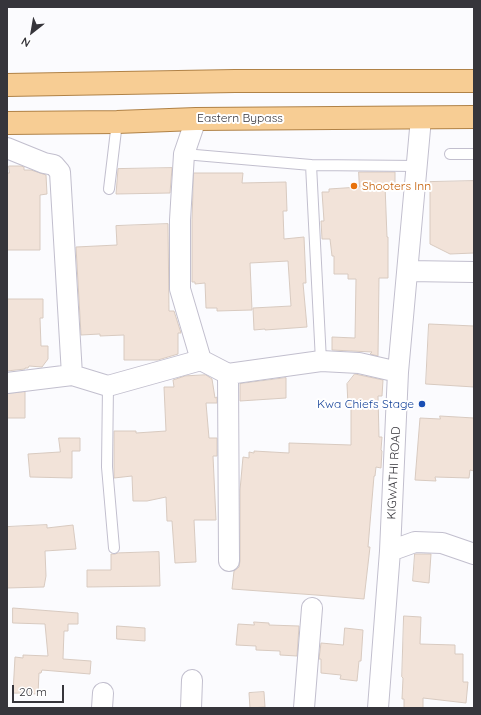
<!DOCTYPE html>
<html>
<head>
<meta charset="utf-8">
<style>
  body { margin:0 }
  #map { position:relative; width:481px; height:715px; overflow:hidden; background:#fbfbfe; font-family:Quicksand,sans-serif }
  canvas { display:block }
  .frame { position:absolute; inset:0; border:8px solid #36353b; pointer-events:none }
  .north { position:absolute; left:12px; top:12px; width:40px; height:40px; -webkit-text-stroke:3px #fff; paint-order:stroke; rotate:211deg; font-size:11px; font-weight:700; line-height:16px; text-align:center; color:#36353b }
  .north::after { content:''; display:block; margin:auto; width:14px; height:18px; background:#36353b; clip-path:polygon(50% 0,100% 100%,50% 72%,0 100%) }
  .scale { position:absolute; left:12px; top:685px; width:52px; height:18px; box-sizing:border-box; border:2px solid #36353b; border-top:0; padding-left:5px; font-size:12px; line-height:14px; white-space:nowrap; color:#36353b; -webkit-text-stroke:3px #fff; paint-order:stroke }
</style>
</head>
<body>
<div id="map">
<canvas width="481" height="715"></canvas>
<div class="frame"></div>
<div class="north">N</div>
<div class="scale">20 m</div>
</div>
<script>
const ctx = document.querySelector('canvas').getContext('2d');
ctx.lineJoin = 'round';
function fill(path, color) { ctx.fillStyle = color; ctx.fill(path, 'evenodd'); }
function strokePath(path, color, width, dash) { ctx.strokeStyle = color; ctx.lineWidth = width; ctx.lineCap = dash ? 'butt' : 'round'; ctx.setLineDash(dash || []); ctx.stroke(path); }
function write(font, color, halo, rows, align = 'center') {
  ctx.font = font + ' Quicksand,sans-serif'; ctx.lineWidth = 4; ctx.setLineDash([]); ctx.textBaseline = 'middle'; ctx.strokeStyle = halo; ctx.fillStyle = color; for (const [text, x, y, turn = 0] of rows) {
    ctx.save(); ctx.translate(x, y); ctx.rotate((+turn || 0) * Math.PI / 180); ctx.textAlign = isNaN(turn) ? turn : align; if (halo) ctx.strokeText(text, 0, 0); ctx.fillText(text, 0, 0); ctx.restore();
  }
}
const building = new Path2D(`
  M 9,166 L 21,166 L 24,167 L 24,170 L 31,170 L 46,175 L 47,194 L 40,195 L 40,250 L 7,250 L 7,173 L 9,173 Z
  M 172,168 L 170,193 L 116,194 L 118,169 Z
  M 359,172 L 395,172 L 395,185 L 385,185 L 387,237 L 388,237 L 388,278 L 379,278 L 378,356 L 370,354 L 372,352 L 332,350 L 332,337 L 355,338 L 356,279 L 348,279 L 348,274 L 334,274 L 334,256 L 332,256 L 330,239 L 322,239 L 321,221 L 324,221 L 322,192 L 329,192 L 329,189 L 359,187 Z
  M 194,173 L 243,173 L 242,183 L 286,182 L 287,211 L 283,211 L 284,239 L 304,237 L 306,283 L 303,283 L 307,327 L 265,330 L 265,329 L 254,330 L 253,308 L 291,306 L 288,261 L 250,263 L 252,310 L 217,311 L 217,308 L 206,308 L 205,283 L 195,284 L 195,282 L 192,282 L 192,220 Z
  M 474,181 L 474,253 L 450,254 L 430,244 L 430,182 Z
  M 168,224 L 169,311 L 174,311 L 181,333 L 178,333 L 178,354 L 158,360 L 124,360 L 124,335 L 100,336 L 100,334 L 81,335 L 76,247 L 117,245 L 116,226 Z
  M 7,299 L 43,299 L 43,318 L 40,318 L 41,346 L 48,346 L 48,359 L 42,367 L 29,366 L 28,368 L 25,368 L 25,369 L 7,371 Z
  M 429,324 L 474,326 L 474,387 L 426,384 Z
  M 355,374 L 383,380 L 382,396 L 378,396 L 379,437 L 382,437 L 381,450 L 382,451 L 381,468 L 376,467 L 375,476 L 374,476 L 368,547 L 370,547 L 364,599 L 316,595 L 232,589 L 234,571 L 239,567 L 240,561 L 240,490 L 243,457 L 249,458 L 249,452 L 254,453 L 254,451 L 289,453 L 289,443 L 351,445 L 351,405 L 348,406 L 347,384 Z
  M 206,375 L 212,379 L 215,398 L 217,397 L 217,403 L 206,403 L 209,438 L 217,438 L 217,456 L 213,456 L 216,520 L 194,520 L 196,562 L 175,563 L 172,521 L 167,521 L 166,497 L 147,501 L 133,501 L 132,476 L 114,478 L 114,431 L 136,431 L 136,433 L 166,431 L 164,387 L 174,387 L 173,380 L 185,376 Z
  M 286,378 L 286,398 L 240,401 L 240,384 Z
  M 25,392 L 25,418 L 7,418 L 7,394 Z
  M 440,416 L 474,418 L 474,471 L 470,470 L 469,478 L 435,477 L 436,481 L 415,480 L 420,418 L 440,419 Z
  M 59,438 L 80,438 L 80,451 L 72,451 L 72,478 L 30,477 L 28,454 L 60,452 Z
  M 47,525 L 47,528 L 73,525 L 76,549 L 45,551 L 46,576 L 44,587 L 7,588 L 7,527 Z
  M 159,552 L 160,586 L 87,587 L 87,570 L 111,570 L 111,554 L 115,554 L 118,553 Z
  M 415,554 L 431,554 L 429,583 L 413,581 Z
  M 13,608 L 78,613 L 78,624 L 68,624 L 68,631 L 64,631 L 63,659 L 91,661 L 90,674 L 42,670 L 41,673 L 39,673 L 38,694 L 13,693 L 15,657 L 23,658 L 23,655 L 48,656 L 45,624 L 13,623 Z
  M 404,616 L 421,617 L 420,644 L 455,645 L 455,654 L 463,654 L 463,682 L 468,682 L 466,703 L 423,698 L 423,708 L 404,708 L 404,699 L 402,699 L 403,678 L 402,677 Z
  M 254,622 L 269,623 L 269,625 L 299,626 L 297,656 L 280,655 L 280,651 L 256,650 L 256,646 L 236,645 L 238,624 L 254,625 Z
  M 117,626 L 145,628 L 145,641 L 117,639 Z
  M 345,628 L 363,630 L 361,661 L 359,661 L 357,681 L 340,679 L 341,675 L 321,673 L 321,659 L 319,659 L 321,643 L 343,645 Z
  M 264,692 L 265,707 L 250,708 L 249,693 Z`);
fill(building, '#f2e3d9');
strokePath(building, '#d8cac0', 1);
const service = new Path2D(`
  M 184,154 L 311,165 L 321,361
  M 450,154 L 474,154
  M 311,165 L 417,166
  M 109,189 L 117,122
  M 108,386 L 107,467 L 114,548`);
const minor = new Path2D(`
  M 196,119 L 184,154 L 180,220 L 180,289 L 201,360
  M 7,148 L 44,163 L 54,165 L 60,172 L 72,375
  M 408,271 L 474,272
  M 228,374 L 229,561
  M 7,383 L 72,375 L 108,386 L 201,360 L 228,374 L 321,361 L 359,363 L 398,372
  M 390,551 L 415,542 L 442,543 L 474,554
  M 102,708 L 103,693
  M 191,708 L 192,680
  M 304,708 L 312,608
  M 378,708 L 390,551 L 398,372 L 421,118`);
const primary = new Path2D(`
  M 7,85 L 235,81 L 474,81
  M 7,123 L 117,122 L 196,119 L 474,117`);
strokePath(service, '#c2bfce', 12);
strokePath(minor, '#c2bfce', 22);
strokePath(primary, '#b08247', 24);
strokePath(service, '#fff', 10);
strokePath(minor, '#fff', 20);
strokePath(primary, '#f7cd94', 22);
for (const [x, y, r, color] of [
  [354,186,4,"#e8710a"],
  [422,404,4,"#1a4fb4"]
]) { const dot = new Path2D(); dot.arc(x, y, r, 0, 2 * Math.PI); ctx.fillStyle = color; ctx.fill(dot); strokePath(dot, '#fff', 1.5); }
write('12px', '#36353b', '#fff', [
  ["Eastern Bypass",240,118],
  ["KIGWATHI ROAD",394,473,-87]
]);
write('12px', '#c56008', '#fff', [
  ["Shooters Inn",362,186]
], 'left');
write('12px', '#164399', '#fff', [
  ["Kwa Chiefs Stage",414,404]
], 'right');
</script>
</body>
</html>
